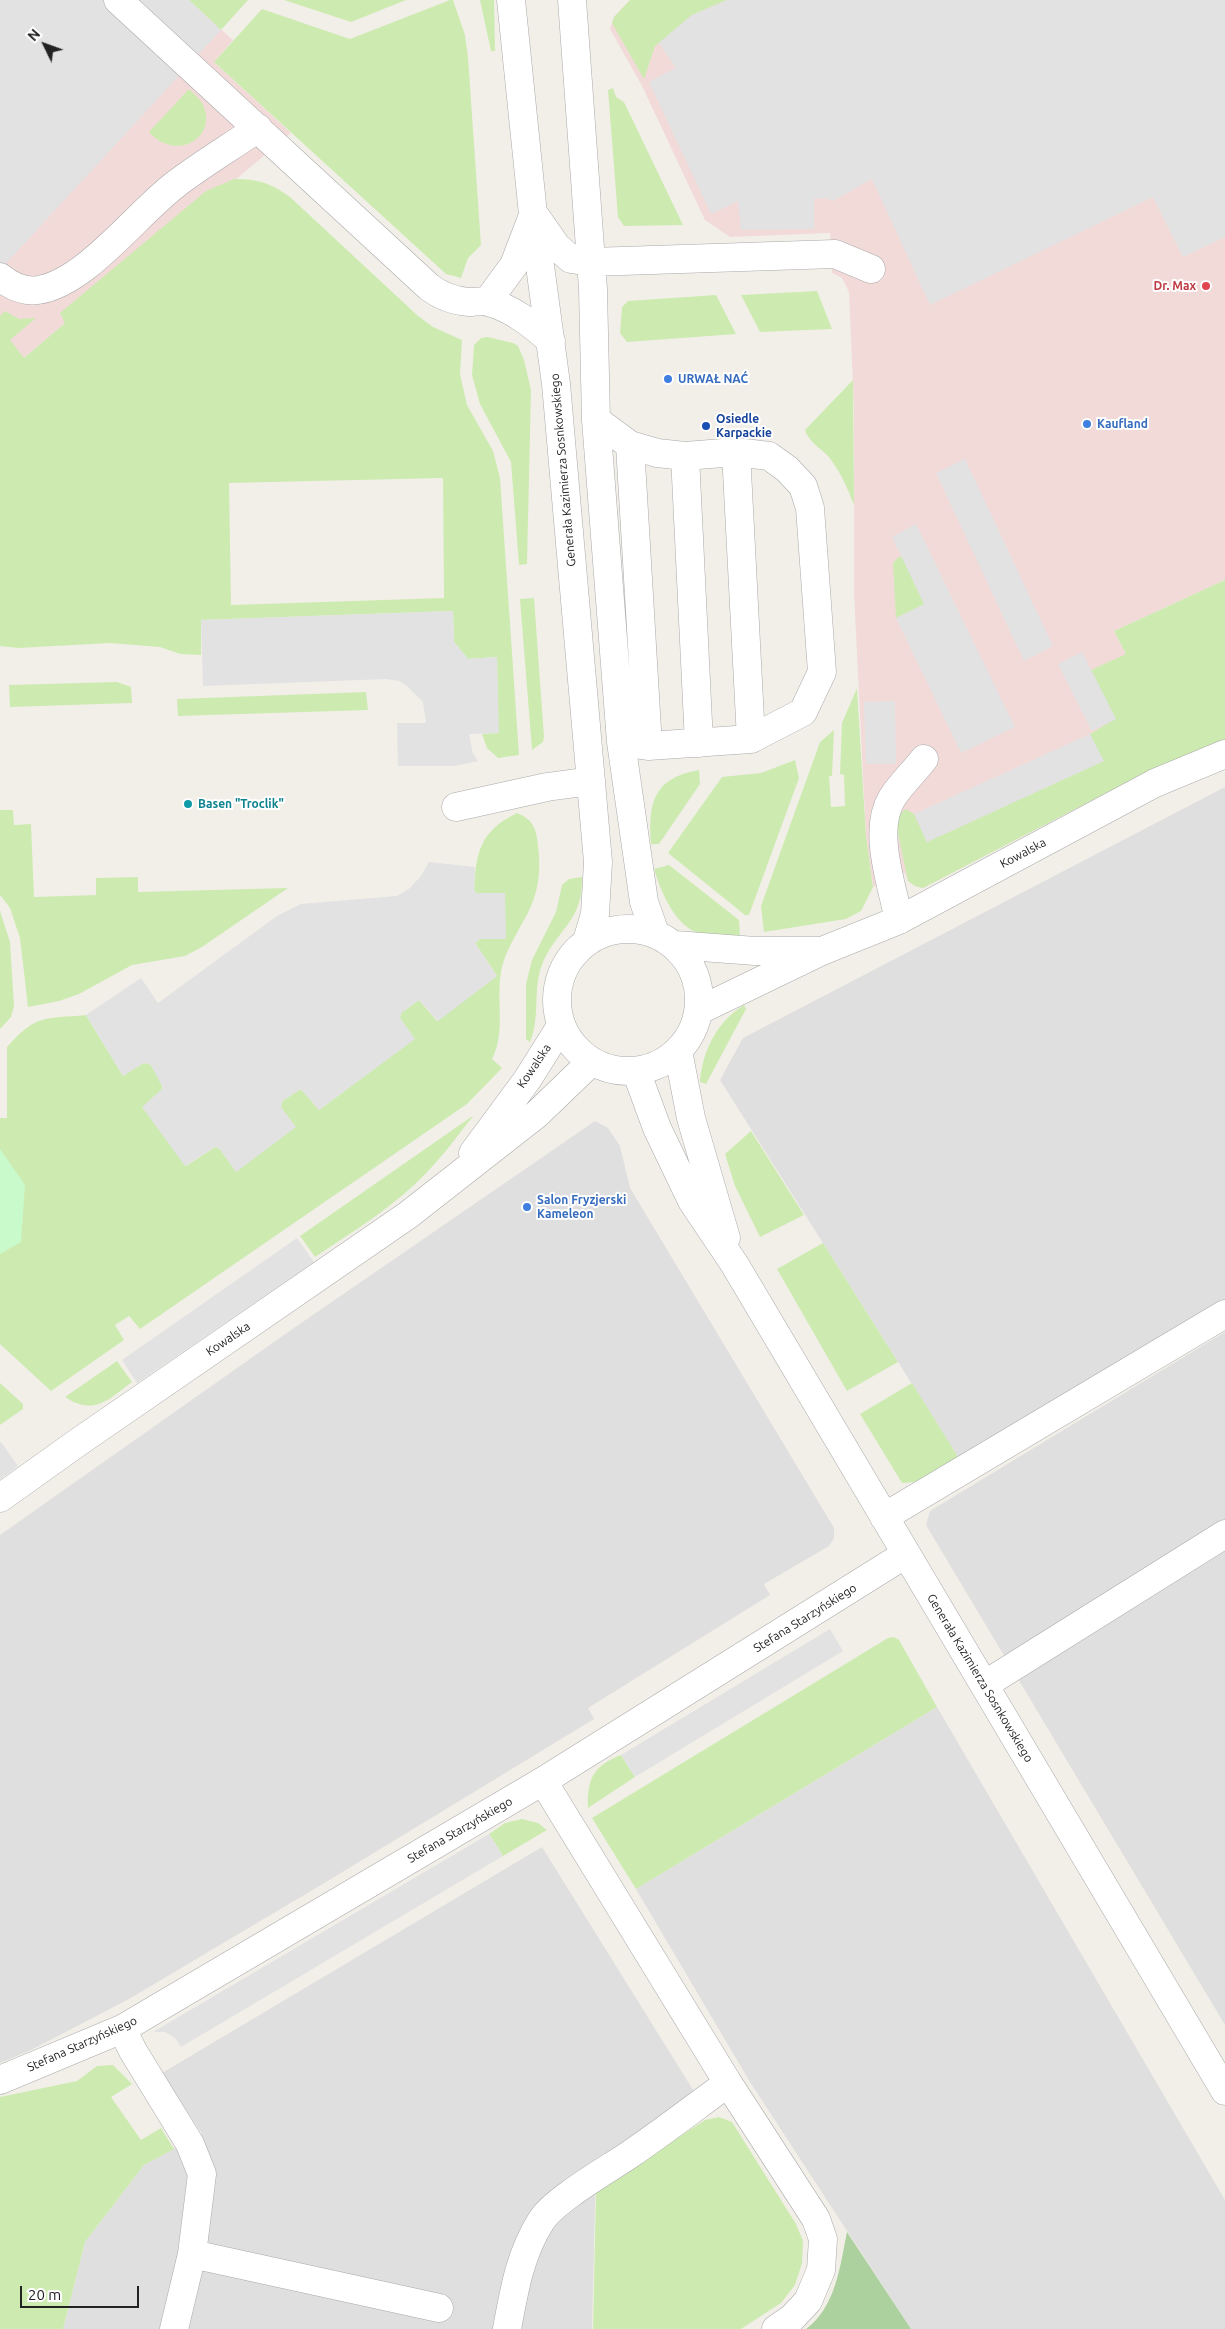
<!DOCTYPE html>
<html>
<head>
<meta charset="utf-8">
<style>
  body { margin:0 }
  #map { position:relative; width:1225px; height:2329px; overflow:hidden; background:#f2efe9; font-family:Ubuntu,sans-serif }
  canvas { display:block }
  .north { position:absolute; left:20px; top:20px; width:50px; height:50px; -webkit-text-stroke:4px #fff; paint-order:stroke; rotate:312deg; font-size:14px; font-weight:700; line-height:20px; text-align:center; color:#222 }
  .north::after { content:''; display:block; margin:auto; width:18px; height:22px; background:#222; clip-path:polygon(50% 0,100% 100%,50% 72%,0 100%) }
  .scale { position:absolute; left:20px; top:2286px; width:119px; height:22px; box-sizing:border-box; border:2px solid #222; border-top:0; padding-left:6px; font-size:15px; line-height:18px; white-space:nowrap; color:#222; -webkit-text-stroke:4px #fff; paint-order:stroke }
</style>
</head>
<body>
<div id="map">
<canvas width="1225" height="2329"></canvas>
<div class="north">N</div>
<div class="scale">20 m</div>
</div>
<script>
const ctx = document.querySelector('canvas').getContext('2d');
ctx.lineJoin = 'round';
function fill(path, color) { ctx.fillStyle = color; ctx.fill(path, 'evenodd'); }
function strokePath(path, color, width, dash) { ctx.strokeStyle = color; ctx.lineWidth = width; ctx.lineCap = dash ? 'butt' : 'round'; ctx.setLineDash(dash || []); ctx.stroke(path); }
function write(font, color, halo, rows, align = 'center') {
  ctx.font = font + ' Ubuntu,sans-serif'; ctx.lineWidth = 4; ctx.setLineDash([]); ctx.textBaseline = 'middle'; ctx.strokeStyle = halo; ctx.fillStyle = color; for (const [text, x, y, turn = 0] of rows) {
    ctx.save(); ctx.translate(x, y); ctx.rotate((+turn || 0) * Math.PI / 180); ctx.textAlign = isNaN(turn) ? turn : align; if (halo) ctx.strokeText(text, 0, 0); ctx.fillText(text, 0, 0); ctx.restore();
  }
}
fill(new Path2D(`
  M 1225,787 L 1225,1301 L 960,1460 L 720,1080 L 743,1038 Z
  M 595,1121 L 608,1128 L 620,1146 L 630,1188 L 834,1528 L 834,1538 L 829,1546 L 764,1584 L 770,1595 L 588,1708 L 594,1719 L 331,1879 L 129,1999 L 33,2049 L 0,2063 L 0,1535 L 291,1330 Z
  M 1225,1332 L 1225,2025 L 926,1525 L 930,1511 Z
  M 937,1707 L 1225,2200 L 1225,2329 L 911,2329 L 750,2082 L 636,1889 Z
  M 542,1847 L 695,2093 L 596,2160 L 592,2329 L 63,2329 L 85,2242 L 144,2165 L 202,2134 L 162,2073 Z`), '#e0dfdf');
fill(new Path2D(`
  M 0,0 L 189,0 L 233,40 L 214,62 L 291,133 L 0,378 Z
  M 630,0 L 1225,0 L 1225,580 L 1114,631 L 1126,654 L 1152,769 L 923,888 L 915,886 L 908,881 L 905,873 L 873,887 L 866,836 L 854,593 L 854,409 L 849,292 L 842,278 L 832,273 L 830,233 L 730,237 L 705,220 L 642,86 L 610,29 L 614,17 Z`), '#f2dad9');
fill(new Path2D(`
  M 189,0 L 248,0 L 221,30 Z
  M 284,0 L 406,0 L 351,22 Z
  M 450,0 L 453,0 L 465,35 L 468,57 L 481,245 L 468,258 L 461,278 L 446,274 L 214,62 L 262,9 L 350,39 Z
  M 480,0 L 494,0 L 495,51 L 491,51 Z
  M 630,0 L 727,0 L 692,15 L 655,46 L 644,79 L 612,23 L 614,17 Z
  M 613,88 L 616,97 L 624,102 L 683,225 L 624,226 L 618,217 L 608,90 Z
  M 189,89 C 193,93 199,98 202,103 C 220,137 176,163 149,132 Z
  M 234,179 C 257,179 271,183 290,197 L 417,315 L 433,327 L 462,340 L 460,374 L 467,405 L 493,451 L 500,478 L 519,755 L 498,758 L 487,748 L 482,734 L 498,733 L 497,657 L 468,659 L 454,642 L 453,611 L 201,620 L 201,655 L 180,654 L 160,647 L 110,643 L 18,648 L 0,646 L 0,316 L 5,311 L 19,319 L 36,318 L 10,340 L 24,358 L 65,323 L 60,313 L 206,191 ZM 443,478 L 444,598 L 231,605 L 229,483 Z
  M 817,291 L 832,329 L 760,332 L 741,295 Z
  M 716,295 L 736,334 L 627,342 L 620,333 L 622,307 L 628,301 Z
  M 488,337 L 513,343 L 518,346 L 524,360 L 531,390 L 527,564 L 519,565 L 511,462 L 480,404 L 472,375 L 474,345 L 481,338 Z
  M 853,380 L 854,505 C 847,487 840,471 828,456 C 820,448 808,441 805,430 Z
  M 902,556 L 925,604 L 896,618 L 893,564 L 896,559 Z
  M 1225,580 L 1225,739 L 1152,769 L 923,888 L 915,886 L 908,881 L 897,829 C 896,820 898,814 906,809 L 914,814 L 927,842 L 1103,761 L 1090,734 L 1115,719 L 1091,670 L 1126,654 L 1114,631 Z
  M 534,598 L 544,737 L 543,742 L 532,750 L 520,599 Z
  M 117,682 L 131,687 L 132,703 L 10,707 L 9,685 Z
  M 857,688 L 866,836 L 873,887 L 861,911 L 846,919 L 764,932 L 761,906 L 820,742 L 834,730 L 832,776 L 829,776 L 831,807 L 845,806 L 844,775 L 840,774 L 842,723 Z
  M 366,692 L 368,710 L 178,716 L 177,699 Z
  M 795,760 L 799,778 L 749,915 L 745,915 L 668,853 L 722,777 L 761,773 Z
  M 699,770 L 700,784 L 659,844 L 651,844 C 648,803 653,778 699,770 Z
  M 0,810 L 13,810 L 14,825 L 31,824 L 34,897 L 96,895 L 96,878 L 138,877 L 138,892 L 288,888 L 202,947 L 185,956 L 132,965 L 79,994 L 59,1001 L 28,1007 L 20,938 L 10,908 L 0,895 Z
  M 517,813 C 533,819 537,830 538,846 C 540,862 540,879 535,895 C 527,922 506,944 501,972 C 496,1001 506,1032 492,1059 L 502,1068 L 467,1104 L 140,1329 L 129,1316 L 115,1325 L 124,1340 L 51,1391 L 0,1344 L 0,1118 L 7,1118 L 7,1047 C 36,1014 44,1019 86,1015 L 123,1076 L 144,1062 L 151,1065 L 162,1085 L 162,1091 L 186,1166 L 215,1147 L 219,1148 L 237,1172 L 281,1107 L 282,1101 L 301,1089 L 319,1110 L 414,1039 L 400,1018 L 401,1013 L 419,1000 L 437,1021 L 497,976 L 475,943 L 480,939 L 505,894 L 476,893 L 474,890 C 476,852 480,831 517,813 Z
  M 669,865 L 739,920 L 740,937 C 728,936 712,938 701,934 C 675,927 661,892 654,869 Z
  M 582,877 C 583,921 559,927 543,962 C 532,988 541,1015 530,1042 L 526,1039 L 526,984 L 532,960 L 556,912 L 562,885 L 569,879 Z
  M 0,911 L 10,942 L 14,1006 L 11,1017 L 0,1029 Z
  M 744,1005 L 746,1009 L 706,1084 L 700,1082 C 702,1052 717,1021 744,1005 Z
  M 474,1115 C 455,1139 437,1164 414,1185 C 384,1213 349,1234 315,1257 L 300,1236 Z
  M 751,1131 L 804,1215 L 760,1237 L 735,1186 L 725,1154 Z
  M 823,1243 L 898,1362 L 847,1391 L 777,1269 Z
  M 117,1361 L 132,1382 C 108,1400 94,1416 65,1397 Z
  M 0,1383 L 23,1404 L 23,1409 L 0,1425 Z
  M 912,1383 L 960,1460 L 914,1482 L 902,1483 L 860,1414 Z
  M 894,1637 L 899,1640 L 937,1707 L 636,1889 L 592,1818 L 888,1638 Z
  M 621,1755 L 635,1777 L 588,1808 C 587,1779 593,1766 621,1755 Z
  M 522,1819 L 538,1823 L 547,1830 L 503,1856 L 489,1834 L 505,1823 Z
  M 113,2065 L 132,2084 L 111,2097 L 141,2140 L 161,2128 L 174,2149 L 144,2165 L 85,2242 L 63,2329 L 0,2329 L 0,2097 L 77,2081 L 97,2066 Z
  M 719,2117 L 732,2122 L 796,2224 L 803,2241 L 802,2263 L 795,2285 L 781,2303 L 741,2329 L 593,2329 L 596,2191 L 705,2120 Z`), '#cdebb0');
fill(new Path2D(`
  M 847,2232 L 911,2329 L 806,2329 C 836,2307 840,2266 847,2232 Z`), '#add19e');
fill(new Path2D(`
  M 0,1149 L 25,1185 L 21,1242 L 0,1254 Z`), '#c8facc');
fill(new Path2D(`
  M 0,0 L 189,0 L 221,30 L 0,270 Z
  M 727,0 L 1225,0 L 1225,237 L 1183,257 L 1153,197 L 930,305 L 872,179 L 833,201 L 825,198 L 814,199 L 814,229 L 741,230 L 738,201 L 711,214 L 649,82 L 676,68 L 659,43 L 692,15 Z
  M 965,459 L 1053,646 L 1024,661 L 936,473 Z
  M 916,524 L 1015,727 L 961,753 L 896,618 L 924,604 L 892,537 Z
  M 453,611 L 454,642 L 468,659 L 497,657 L 499,733 L 469,734 L 473,754 L 478,761 L 454,766 L 398,766 L 397,723 L 426,723 L 423,702 L 407,686 L 399,681 L 386,679 L 203,686 L 201,620 Z
  M 1082,652 L 1116,719 L 1092,731 L 1058,664 Z
  M 895,701 L 896,764 L 866,764 L 864,702 Z
  M 1090,734 L 1104,761 L 927,842 L 914,814 Z
  M 429,862 L 475,867 L 474,890 L 476,893 L 505,893 L 506,939 L 480,939 L 475,943 L 497,976 L 438,1021 L 419,1000 L 401,1013 L 400,1018 L 415,1039 L 319,1110 L 301,1089 L 282,1101 L 281,1107 L 296,1127 L 236,1172 L 219,1148 L 215,1147 L 185,1166 L 142,1107 L 163,1088 L 151,1065 L 144,1063 L 123,1076 L 86,1015 L 141,978 L 158,1003 L 277,916 L 301,904 L 397,896 L 410,888 L 421,876 Z
  M 297,1238 L 314,1262 L 137,1383 L 122,1360 Z
  M 1,1442 L 18,1466 L 0,1479 L 0,1443 Z
  M 830,1629 L 843,1651 L 635,1777 L 621,1755 Z
  M 489,1834 L 503,1856 L 181,2047 L 175,2038 L 165,2032 L 153,2032 Z`), '#e2e2e2');
const minor = new Path2D(`
  M 118,0 L 429,287 C 441,296 454,301 469,302 C 475,302 482,300 488,302 C 512,308 533,325 551,341
  M 511,0 L 533,214 L 556,384 L 598,862 L 595,914 L 587,941
  M 572,0 L 593,289 L 596,420 L 621,742 L 644,902 L 655,933
  M 536,217 L 557,247 L 571,259 L 591,262 L 835,254 L 871,269
  M 0,277 C 11,286 24,292 38,290 C 86,283 137,213 176,184 C 202,164 231,147 258,128
  M 487,302 L 514,265 L 532,218
  M 596,420 L 630,445 L 657,453 L 685,456 L 736,452 L 769,456 L 787,469 L 803,486 L 810,508 L 822,672 L 803,712 L 751,739 L 648,746 L 621,742
  M 630,445 L 648,746
  M 736,452 L 751,739
  M 685,456 L 699,743
  M 456,807 L 547,787 L 591,781
  M 899,920 C 892,885 872,831 892,798 C 901,784 914,772 924,759
  M557 1000a71 71 0 1 1 142 0a71 71 0 1 1-142 0Z
  M 675,945 L 755,951 L 818,951
  M 700,1010 L 822,951 L 899,920 L 1155,783 L 1225,754
  M 678,1051 L 691,1118 L 726,1238
  M 636,1071 L 657,1128 L 692,1201 L 735,1265 L 1225,2091
  M 473,1153 L 527,1080 L 561,1026
  M 0,1498 L 77,1443 L 408,1215 L 537,1114 L 591,1062
  M 884,1517 L 1225,1314
  M 984,1685 L 1225,1534
  M 122,2029 L 133,2051 L 190,2144 L 202,2174 L 192,2254 L 174,2329
  M 0,2080 L 122,2029 L 543,1781 L 906,1554
  M 728,2083 L 816,2219 L 823,2239 L 821,2270 L 808,2301 L 792,2318 L 776,2329
  M 192,2254 L 439,2308
  M 507,2329 C 514,2291 520,2254 541,2221 C 554,2200 607,2170 629,2155 C 663,2132 695,2107 728,2083 L 543,1781`);
strokePath(minor, '#a9a9a9', 29);
strokePath(minor, '#fff', 28);
for (const [x, y, r, color] of [
  [1206,286,5,"#e0444e"],
  [668,379,5,"#3f7fe0"],
  [1087,424,5,"#3f7fe0"],
  [706,426,5,"#1a4fb4"],
  [188,804,5,"#0f9aa8"],
  [527,1207,5,"#3f7fe0"]
]) { const dot = new Path2D(); dot.arc(x, y, r, 0, 2 * Math.PI); ctx.fillStyle = color; ctx.fill(dot); strokePath(dot, '#fff', 2); }
write('bold 12px', '#be3a42', '#fff', [
  ["Dr. Max",1196,286]
], 'right');
write('bold 12px', '#366cbe', '#fff', [
  ["URWAŁ NAĆ",678,379],
  ["Kaufland",1097,424],
  ["Salon Fryzjerski",537,1200],
  ["Kameleon",537,1214]
], 'left');
write('bold 12px', '#164399', '#fff', [
  ["Osiedle",716,419],
  ["Karpackie",716,433]
], 'left');
write('12px', '#222', '#fff', [
  ["Generała Kazimierza Sosnkowskiego",563,470,-95],
  ["Kowalska",1023,853,-28],
  ["Kowalska",534,1066,-56],
  ["Kowalska",228,1339,-34],
  ["Stefana Starzyńskiego",805,1618,-32],
  ["Generała Kazimierza Sosnkowskiego",980,1678,59],
  ["Stefana Starzyńskiego",460,1830,-30],
  ["Stefana Starzyńskiego",82,2044,-24]
]);
write('bold 12px', '#0d838f', '#fff', [
  ["Basen \"Troclik\"",198,804]
], 'left');
</script>
</body>
</html>
